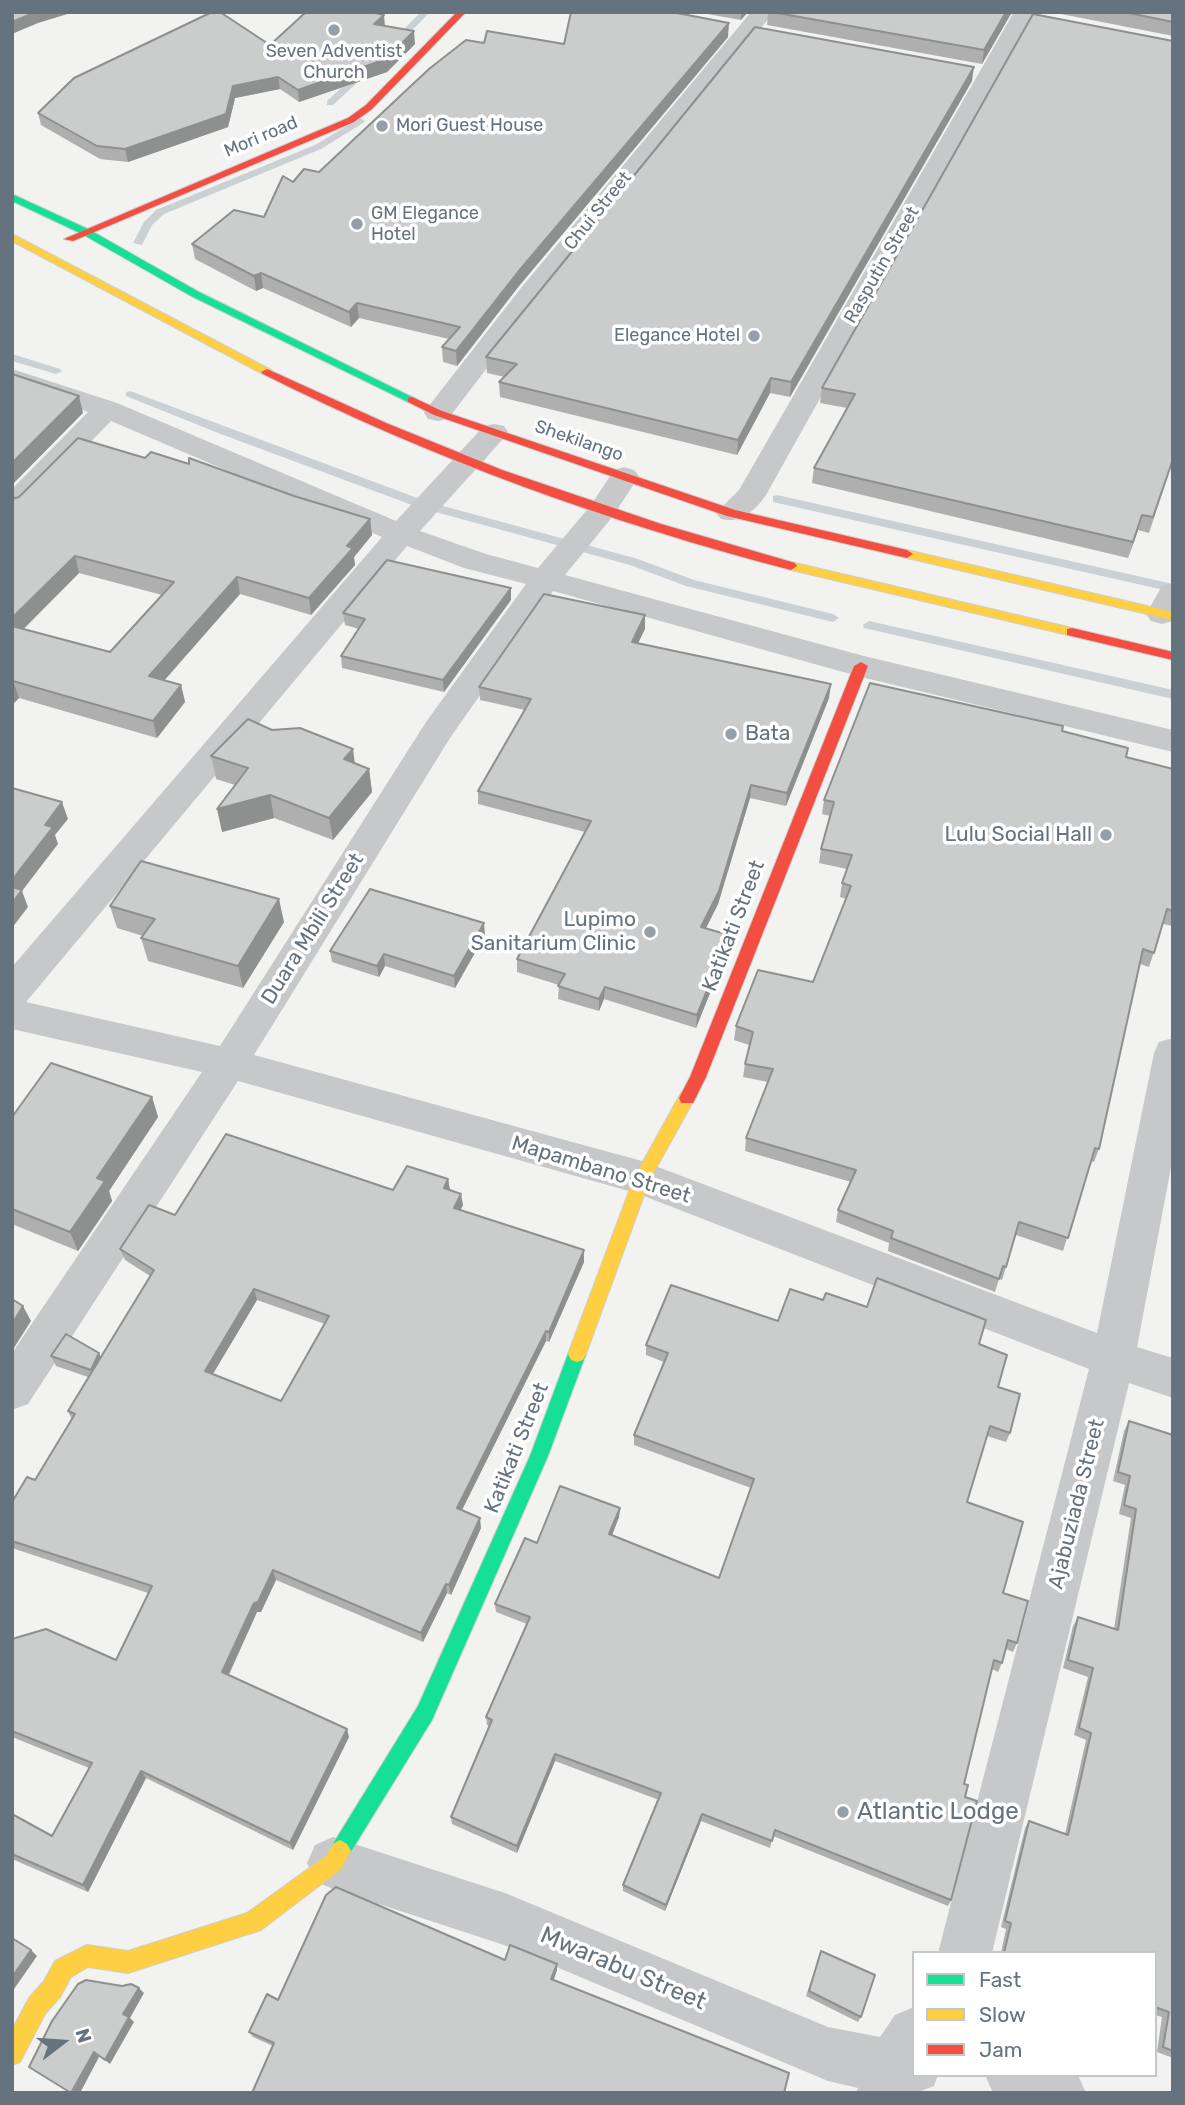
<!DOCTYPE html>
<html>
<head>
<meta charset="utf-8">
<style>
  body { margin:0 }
  #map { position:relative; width:1185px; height:2105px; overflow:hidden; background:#f2f2f1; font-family:Rubik,sans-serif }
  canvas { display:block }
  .frame { position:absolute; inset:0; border:14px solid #65737e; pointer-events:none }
  .legend { position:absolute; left:912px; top:1951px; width:245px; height:126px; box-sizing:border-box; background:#fff; border:2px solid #c1c7cb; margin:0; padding:9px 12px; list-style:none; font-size:21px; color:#65737e }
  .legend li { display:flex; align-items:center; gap:14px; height:35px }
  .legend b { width:35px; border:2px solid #c1c7cb }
  .north { position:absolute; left:28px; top:2007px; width:70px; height:70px; -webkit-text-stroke:5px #fff; paint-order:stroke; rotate:73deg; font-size:19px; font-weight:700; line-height:28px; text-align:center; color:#65737e }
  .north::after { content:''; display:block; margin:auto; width:24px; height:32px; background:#65737e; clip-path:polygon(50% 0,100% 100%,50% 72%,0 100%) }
</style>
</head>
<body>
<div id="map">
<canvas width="1185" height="2105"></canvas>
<div class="frame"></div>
<ul class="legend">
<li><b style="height:9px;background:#16e098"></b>Fast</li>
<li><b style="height:9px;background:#ffcf43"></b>Slow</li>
<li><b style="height:9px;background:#f24e42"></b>Jam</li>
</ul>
<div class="north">N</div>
</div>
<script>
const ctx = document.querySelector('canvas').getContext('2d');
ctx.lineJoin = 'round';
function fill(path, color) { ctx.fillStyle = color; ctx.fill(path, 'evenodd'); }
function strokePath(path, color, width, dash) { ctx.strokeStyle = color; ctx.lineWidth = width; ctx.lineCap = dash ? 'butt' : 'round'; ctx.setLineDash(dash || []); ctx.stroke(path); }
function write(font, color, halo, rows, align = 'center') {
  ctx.font = font + ' Rubik,sans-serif'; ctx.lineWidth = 7; ctx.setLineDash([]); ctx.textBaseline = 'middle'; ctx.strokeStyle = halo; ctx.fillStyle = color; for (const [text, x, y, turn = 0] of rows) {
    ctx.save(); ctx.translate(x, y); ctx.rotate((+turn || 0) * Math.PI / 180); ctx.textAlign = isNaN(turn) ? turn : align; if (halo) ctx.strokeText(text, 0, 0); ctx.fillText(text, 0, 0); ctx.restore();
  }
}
fill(new Path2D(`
  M 421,12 L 430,12 L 396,47 L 390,47 L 390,43 Z
  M 363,68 L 371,70 L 333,105 L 327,105 L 327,101 Z
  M 360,118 L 365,121 L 363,123 L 321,149 L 164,214 L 152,225 L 142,245 L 133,243 L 144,222 L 156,210 L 315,145 Z
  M 12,354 L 60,369 L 62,371 L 56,374 L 12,361 Z
  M 130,391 L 420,499 L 422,502 L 420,505 L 412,505 L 218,433 L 126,396 L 126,392 Z
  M 777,495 L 1173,584 L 1173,592 L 773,502 L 773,496 Z
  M 436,504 L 638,559 L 694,580 L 833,614 L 839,618 L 833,622 L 686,586 L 630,565 L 432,511 L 430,508 Z
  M 869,621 L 1173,690 L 1173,699 L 864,628 L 863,625 Z`), '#cad0d4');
const fast = new Path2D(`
  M 12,194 L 90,230 L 199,292 L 418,400 L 408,402 L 191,296 L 82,234 L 12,201 Z
  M 577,1346 L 583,1348 L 586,1354 L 548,1456 L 432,1720 L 347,1858 L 340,1862 L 333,1858 L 329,1851 L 333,1844 L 418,1706 L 530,1456 L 568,1354 L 571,1348 Z`);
const slow = new Path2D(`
  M 12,234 L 271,370 L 273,372 L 263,374 L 12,241 Z
  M 907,550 L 1173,612 L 1173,620 L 903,557 L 903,551 Z
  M 791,562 L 1072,628 L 1078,632 L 1072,636 L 787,569 L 787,563 Z
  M 687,1092 L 693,1093 L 695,1098 L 650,1179 L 586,1354 L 583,1360 L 577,1362 L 571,1360 L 568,1354 L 634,1178 L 681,1093 Z
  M 340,1840 L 347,1844 L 351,1851 L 340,1870 L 261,1930 L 128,1973 L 88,1967 L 71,1977 L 60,1997 L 45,2014 L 20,2062 L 12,2065 L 12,2030 L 29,1998 L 44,1981 L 55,1961 L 87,1945 L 128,1951 L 247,1913 L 326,1856 L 333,1844 Z`);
const jam = new Path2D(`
  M 457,12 L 466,12 L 372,109 L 354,122 L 73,241 L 64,239 L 348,118 L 366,105 Z
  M 267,369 L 386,423 L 502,470 L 661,524 L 795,563 L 797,566 L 791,570 C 610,523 430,458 263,374 L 261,372 Z
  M 412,397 L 442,411 L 735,510 L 907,550 L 913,554 L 907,558 L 727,516 L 434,415 L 408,402 L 408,398 Z
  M 1072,628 L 1173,652 L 1173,660 L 1067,635 L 1067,629 Z
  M 861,662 L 868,666 L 706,1077 L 693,1103 L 681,1103 L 679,1098 L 690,1077 L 854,666 Z`);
strokePath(fast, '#cecfcf', 2);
strokePath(slow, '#cecfcf', 2);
strokePath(jam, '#cecfcf', 2);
fill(new Path2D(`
  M 751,12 L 774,12 L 539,300 L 448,419 L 438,421 L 428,419 L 424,413 L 428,407 L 521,288 Z
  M 1014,12 L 1036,12 L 766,495 C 755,511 740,524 721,519 L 716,513 L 739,490 Z
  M 12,369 L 117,403 L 396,521 L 484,426 L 494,424 L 504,426 L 508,432 L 504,438 L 420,531 L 486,554 L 538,568 L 591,505 L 614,470 L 624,467 L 634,470 L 639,476 L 613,516 L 565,575 L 864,656 L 1173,730 L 1173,752 L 861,677 L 553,591 L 450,738 L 254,1055 L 642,1161 L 1097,1333 L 1154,1053 L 1159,1042 L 1173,1038 L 1173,1157 L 1137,1347 L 1173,1358 L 1173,1398 L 1129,1383 L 992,1953 L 938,1953 L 1089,1369 L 636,1193 L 238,1081 L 28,1404 L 12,1410 L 12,1353 L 202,1072 L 12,1029 L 12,967 L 382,537 L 111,421 L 22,512 L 12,515 L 12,489 L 88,412 L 12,386 ZM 407,546 L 464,568 L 526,584 L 426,722 L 220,1046 L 26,1002 Z
  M 1173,583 L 1173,621 L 1162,624 L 1151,621 L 1146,614 L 1162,586 Z
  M 333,1837 L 505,1893 L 828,2027 L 880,2037 L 895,2015 L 914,2007 L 914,2075 L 938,2075 L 934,2086 L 916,2093 L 856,2093 L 858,2088 L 828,2081 L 504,1945 L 333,1889 L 315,1881 L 307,1863 L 315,1845 Z
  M 985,2075 L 1078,2075 L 1086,2093 L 993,2093 Z`), '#c7c8c9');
fill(fast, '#16e098');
fill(slow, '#ffcf43');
fill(jam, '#f24e42');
fill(new Path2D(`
  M 696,12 L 748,12 L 741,20 Z
  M 768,12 L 1012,12 L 982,64 L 767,25 Z
  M 1051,12 L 1173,12 L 1173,36 Z
  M 384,15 L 384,26 L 415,44 L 387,72 L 299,102 L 280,89 L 235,98 L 228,127 L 128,162 L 100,159 L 41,125 L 38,113 L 270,45 Z
  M 728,37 L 519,286 L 457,366 L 443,362 L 442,347 L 449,339 L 359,318 L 351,327 L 263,288 L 256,291 L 195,259 L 192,244 L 264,217 L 293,182 L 319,172 L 484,43 L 564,44 Z
  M 972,81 L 790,397 L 770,393 L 737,455 L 500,397 L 499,382 L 505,377 L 487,373 L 486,357 Z
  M 822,388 L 1173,461 L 1149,533 L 1138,530 L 1128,558 L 812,483 L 814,468 L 847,408 L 820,403 Z
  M 145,458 L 294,496 L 370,519 L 372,535 L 354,557 L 355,565 L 311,615 L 240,594 L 164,681 L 181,685 L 185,702 L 157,738 L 19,698 L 12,705 L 12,499 ZM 79,573 L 162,595 L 110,652 L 24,629 Z
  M 511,588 L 511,600 L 444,692 L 342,668 L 341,656 L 359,629 L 345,625 L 343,613 Z
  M 645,629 L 637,643 L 829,698 L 786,806 L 750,798 L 718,904 L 706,928 L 729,935 L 728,948 L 696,1028 L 604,999 L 599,1011 L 558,999 L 559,985 L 517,972 L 517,959 L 585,832 L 478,804 L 478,791 L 525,710 L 480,700 L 479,687 Z
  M 272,730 L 369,769 L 372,792 L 333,840 L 274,818 L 222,832 L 235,785 L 216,779 L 211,756 Z
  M 1062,731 L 1126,757 L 1173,769 L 1173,926 L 1163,924 L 1149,967 L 1140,964 L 1099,1149 L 1094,1162 L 1091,1161 L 1063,1251 L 1016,1235 L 1002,1280 L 999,1279 L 995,1292 L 888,1251 L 889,1243 L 836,1222 L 838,1210 L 851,1182 L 745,1151 L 746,1138 L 768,1082 L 743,1077 L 745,1064 L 749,1045 L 734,1040 L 736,1026 L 813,982 L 846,899 L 840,897 L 842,883 L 847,869 L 819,863 L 821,849 L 830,816 L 822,814 L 824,800 Z
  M 110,906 L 284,922 L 243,988 L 148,961 L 141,938 L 143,936 L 117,928 Z
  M 485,935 L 455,988 L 385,966 L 379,977 L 332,962 L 330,951 Z
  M 152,1097 L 158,1117 L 109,1191 L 112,1201 L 78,1251 L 12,1224 L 12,1117 Z
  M 448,1179 L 450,1190 L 463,1205 L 460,1210 L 584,1250 L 584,1262 L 549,1342 L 546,1341 L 462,1510 L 481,1528 L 451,1595 L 447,1593 L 423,1642 L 276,1580 L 261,1612 L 257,1612 L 229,1675 L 349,1737 L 293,1850 L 146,1778 L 88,1892 L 12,1859 L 12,1814 L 52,1836 L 89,1768 L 12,1737 L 12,1639 L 116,1660 L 148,1593 L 12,1548 L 12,1502 L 35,1480 L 72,1420 L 68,1411 L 88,1377 L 56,1366 L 51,1356 L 101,1357 L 150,1276 L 125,1260 L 120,1249 L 175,1215 L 393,1190 ZM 257,1300 L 325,1324 L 281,1401 L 213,1374 Z
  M 823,1300 L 979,1344 L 998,1387 L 1010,1433 L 1006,1442 L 987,1436 L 967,1502 L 1003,1593 L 1017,1643 L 1013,1652 L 1006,1649 L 1002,1663 L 998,1672 L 992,1669 L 964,1784 L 965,1797 L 951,1900 L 948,1906 L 773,1836 L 770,1848 L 701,1821 L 665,1911 L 623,1891 L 623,1885 L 659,1800 L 555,1761 L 517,1853 L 452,1824 L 451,1817 L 489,1726 L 487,1725 L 486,1717 L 527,1624 L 496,1612 L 495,1604 L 537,1543 L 620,1508 L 619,1517 L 612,1535 L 719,1578 L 751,1488 L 634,1445 L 634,1435 L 664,1362 L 646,1355 L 646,1345 L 778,1321 Z
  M 1129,1421 L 1173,1435 L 1173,2058 L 1157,2052 L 1162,2017 L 1155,2015 L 1155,1953 L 1001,1953 L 1006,1929 L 1001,1927 L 1025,1828 L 1029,1821 L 1065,1834 L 1086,1740 L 1074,1735 L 1088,1677 L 1063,1668 L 1073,1626 L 1078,1617 L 1114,1629 L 1131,1518 L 1119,1514 L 1125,1485 L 1113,1481 L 1124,1431 Z
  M 821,1951 L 861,2017 L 858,2022 L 806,1996 Z
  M 505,1960 L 557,1970 L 553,1980 L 273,2046 L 253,2037 L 249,2032 L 278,2000 Z`), '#afafaf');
fill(new Path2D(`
  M 36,12 L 74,12 L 38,23 L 12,34 L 12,22 Z
  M 741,12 L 748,12 L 741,20 Z
  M 1006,12 L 1012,12 L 982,64 L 984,50 Z
  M 384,15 L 385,27 L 374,24 Z
  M 729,23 L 728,37 L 519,286 L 457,366 L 456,351 L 518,272 Z
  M 414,31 L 415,44 L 387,72 L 299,102 L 298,90 Z
  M 974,67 L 972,81 L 790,397 L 791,382 Z
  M 278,77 L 280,89 L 235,98 L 228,127 L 128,162 L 125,149 L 233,86 Z
  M 261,273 L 263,288 L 256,291 L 254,276 Z
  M 357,303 L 359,318 L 351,327 L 349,312 Z
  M 771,378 L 770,393 L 737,455 L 738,440 Z
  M 79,396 L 83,413 L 12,485 L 12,463 Z
  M 1142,515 L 1138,530 L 1128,558 L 1133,542 Z
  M 370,519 L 372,535 L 354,557 L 355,565 L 311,615 L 309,598 L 347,546 Z
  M 75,556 L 79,573 L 12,640 L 12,618 Z
  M 237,577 L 240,594 L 153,693 L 149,676 Z
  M 511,588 L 511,600 L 444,692 L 443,680 Z
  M 645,615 L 645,629 L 632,656 L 632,642 Z
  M 13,681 L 19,698 L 12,705 L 12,682 Z
  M 831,684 L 829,698 L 786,806 L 787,793 Z
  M 181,685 L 185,702 L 157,738 L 153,721 Z
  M 353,749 L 356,772 L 344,759 Z
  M 369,769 L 372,792 L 333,840 L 329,818 Z
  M 751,785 L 750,798 L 718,904 L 700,940 L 701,927 Z
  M 270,795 L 274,818 L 222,832 L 217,809 Z
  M 62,802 L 68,819 L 55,835 L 58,844 L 22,891 L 28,907 L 12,928 L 12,880 L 45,825 Z
  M 279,899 L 284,922 L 243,988 L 238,966 Z
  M 484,923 L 485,935 L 455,988 L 454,976 Z
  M 729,935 L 728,948 L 696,1028 L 697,1015 Z
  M 384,954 L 385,966 L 379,977 L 377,966 Z
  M 605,987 L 604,999 L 599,1011 L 599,999 Z
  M 152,1097 L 158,1117 L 109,1191 L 112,1201 L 78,1251 L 70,1232 L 97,1178 Z
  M 448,1179 L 450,1191 L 444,1188 Z
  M 461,1194 L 463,1205 L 456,1219 L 454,1208 Z
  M 584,1250 L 584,1262 L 549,1342 L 549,1332 Z
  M 254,1289 L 257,1300 L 208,1382 L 205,1371 Z
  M 23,1306 L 31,1321 L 12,1351 L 12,1324 Z
  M 546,1331 L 546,1341 L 458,1518 L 457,1508 Z
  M 99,1353 L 103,1363 L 95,1380 L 91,1370 Z
  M 620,1508 L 619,1517 L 609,1543 L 609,1534 Z
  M 480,1518 L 481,1528 L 451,1595 L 449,1585 Z
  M 273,1570 L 276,1580 L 261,1612 L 257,1612 L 226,1680 L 222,1672 L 254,1603 Z
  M 446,1584 L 447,1593 L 423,1642 L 421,1633 Z
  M 347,1729 L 349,1737 L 293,1850 L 290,1843 Z
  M 555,1754 L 555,1761 L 517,1853 L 517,1846 Z
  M 141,1771 L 146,1778 L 88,1892 L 83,1885 Z
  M 702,1814 L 701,1821 L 665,1911 L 666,1905 Z
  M 31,1950 L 37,1956 L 12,1992 L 12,1977 Z
  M 557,1964 L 557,1970 L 552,1985 L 551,1979 Z
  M 139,1988 L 144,1993 L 130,2018 L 134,2022 L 110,2064 L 105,2060 L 123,2014 Z
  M 94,2052 L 99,2057 L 80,2093 L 72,2093 Z`), '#8e8f8f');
const building = new Path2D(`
  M 12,12 L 36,12 L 12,22 Z
  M 212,12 L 220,12 L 270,45 L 306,12 L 371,12 L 384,15 L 374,24 L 414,31 L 386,59 L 298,90 L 278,77 L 233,86 L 226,114 L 125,149 L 97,146 L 38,113 L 74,78 Z
  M 571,12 L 672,12 L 729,23 L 518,272 L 456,351 L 442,347 L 460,327 L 357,303 L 349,312 L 261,273 L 254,276 L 192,244 L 234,210 L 264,217 L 283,176 L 293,182 L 304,169 L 319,172 L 429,69 L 466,40 L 484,43 L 487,31 L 564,44 Z
  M 772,12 L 1006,12 L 984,50 Z
  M 1124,12 L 1173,12 L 1173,22 Z
  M 1033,14 L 1173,41 L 1173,459 L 1153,517 L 1142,515 L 1133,542 L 814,468 L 855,394 L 822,388 Z
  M 755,27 L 974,67 L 791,382 L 771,378 L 738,440 L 499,382 L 517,364 L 486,357 Z
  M 12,374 L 79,396 L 12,463 Z
  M 78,438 L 145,458 L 151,452 L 189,464 L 189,458 L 294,496 L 370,519 L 347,546 L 353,548 L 309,598 L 237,577 L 149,676 L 181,685 L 153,721 L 13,681 L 12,682 L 12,626 L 110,652 L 174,582 L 75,556 L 12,618 L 12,499 L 19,497 Z
  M 387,560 L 511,588 L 443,680 L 341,656 L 365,619 L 343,613 Z
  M 544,594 L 645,615 L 632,642 L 831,684 L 787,793 L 751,785 L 719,891 L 701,927 L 729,935 L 697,1015 L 605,987 L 599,999 L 558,986 L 565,974 L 517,959 L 591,821 L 478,791 L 531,699 L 479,687 Z
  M 870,683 L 1063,726 L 1062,731 L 1128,748 L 1126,757 L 1173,769 L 1173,911 L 1167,909 L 1154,953 L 1143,949 L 1099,1149 L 1095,1148 L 1068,1238 L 1019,1222 L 1006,1267 L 1003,1266 L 999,1279 L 891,1238 L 893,1231 L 838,1210 L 856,1170 L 746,1138 L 773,1069 L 745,1064 L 753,1032 L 736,1026 L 758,970 L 813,982 L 851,886 L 842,883 L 852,855 L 821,849 L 834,802 L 824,800 Z
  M 248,719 L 272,730 L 300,728 L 353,749 L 344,759 L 369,769 L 329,818 L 270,795 L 217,809 L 248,768 L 211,756 Z
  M 12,788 L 62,802 L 45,825 L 53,827 L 12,880 Z
  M 141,861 L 279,899 L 238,966 L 141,938 L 155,919 L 110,906 Z
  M 12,887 L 22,890 L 12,903 Z
  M 370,889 L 484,923 L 454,976 L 384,954 L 377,966 L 330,951 Z
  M 51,1063 L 152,1097 L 97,1178 L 105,1181 L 70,1232 L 12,1209 L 12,1117 Z
  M 226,1134 L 393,1190 L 407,1166 L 448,1179 L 444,1188 L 461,1194 L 454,1208 L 584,1250 L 549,1332 L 546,1331 L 457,1508 L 480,1518 L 449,1585 L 446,1584 L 421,1633 L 273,1570 L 258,1602 L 254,1603 L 222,1672 L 347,1729 L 290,1843 L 141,1771 L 83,1885 L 12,1854 L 12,1814 L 52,1836 L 92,1763 L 12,1731 L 12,1639 L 46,1629 L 116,1660 L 152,1586 L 12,1541 L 12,1502 L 27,1477 L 35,1480 L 75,1414 L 68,1411 L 154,1270 L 120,1249 L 149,1205 L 175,1215 ZM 254,1289 L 329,1316 L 281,1401 L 205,1371 Z
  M 877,1278 L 986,1320 L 979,1344 L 1007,1355 L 998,1387 L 1020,1394 L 1010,1433 L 990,1426 L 967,1502 L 1023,1522 L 1003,1593 L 1028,1601 L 1017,1643 L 1008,1640 L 1002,1663 L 994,1660 L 964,1784 L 968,1785 L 965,1797 L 977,1801 L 951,1900 L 775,1830 L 772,1841 L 702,1814 L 666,1905 L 623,1885 L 661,1793 L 555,1754 L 517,1846 L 451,1817 L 492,1720 L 486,1717 L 530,1617 L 495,1604 L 525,1538 L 537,1543 L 560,1486 L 620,1508 L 609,1534 L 719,1578 L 754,1479 L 634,1435 L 668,1353 L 646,1345 L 671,1285 L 778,1321 L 790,1289 L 823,1300 L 826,1293 L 867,1307 Z
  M 12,1299 L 23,1306 L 12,1324 Z
  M 66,1334 L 99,1353 L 91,1370 L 51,1356 Z
  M 1129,1421 L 1173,1435 L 1173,2051 L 1163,2047 L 1169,2012 L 1155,2007 L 1155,1953 L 1004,1953 L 1011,1923 L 1005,1921 L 1029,1821 L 1068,1835 L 1091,1733 L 1079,1728 L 1093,1668 L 1068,1660 L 1078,1617 L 1118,1630 L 1136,1509 L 1124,1505 L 1130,1476 L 1118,1472 Z
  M 336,1887 L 505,1960 L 510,1945 L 557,1964 L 551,1979 L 789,2073 L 784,2093 L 252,2093 L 274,2043 L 249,2032 L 267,1994 L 278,2000 L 326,1895 Z
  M 12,1938 L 31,1950 L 12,1977 Z
  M 821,1951 L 875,1975 L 861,2017 L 809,1991 Z
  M 86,1980 L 122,1986 L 131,1984 L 139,1988 L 123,2014 L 129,2017 L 105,2060 L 94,2052 L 71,2093 L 29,2067 L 52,2021 L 78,1984 Z`);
fill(building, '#cbcccc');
strokePath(building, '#8e8f8f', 2);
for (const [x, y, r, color] of [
  [334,30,7,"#969fa6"],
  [382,126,7,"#969fa6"],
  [357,224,7,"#969fa6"],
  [754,336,7,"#969fa6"],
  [731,734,7,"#969fa6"],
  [1106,835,7,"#969fa6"],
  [650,932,7,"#969fa6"],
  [843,1812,7,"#969fa6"]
]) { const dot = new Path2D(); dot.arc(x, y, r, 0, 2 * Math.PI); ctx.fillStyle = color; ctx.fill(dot); strokePath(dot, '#fff', 2.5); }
write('18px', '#65737e', '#fff', [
  ["Seven Adventist",334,52,"center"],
  ["Church",334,73,"center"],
  ["Mori Guest House",396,126],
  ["GM Elegance",371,214],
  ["Hotel",371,235],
  ["Elegance Hotel",740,336,"right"]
], 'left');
write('18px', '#65737e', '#fff', [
  ["Mori road",261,137,-23],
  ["Chui Street",598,211,-51],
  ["Rasputin Street",882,265,-60],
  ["Shekilango",579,441,19]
]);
write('21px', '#65737e', '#fff', [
  ["Bata",745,734,"left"],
  ["Lulu Social Hall",1092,835],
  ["Lupimo",636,920],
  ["Sanitarium Clinic",636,944]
], 'right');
write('21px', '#65737e', '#fff', [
  ["Katikati Street",734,926,-69],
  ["Duara Mbili Street",313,929,-58],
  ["Mapambano Street",601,1170,17],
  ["Katikati Street",517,1448,-68],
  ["Ajabuziada Street",1077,1504,-76]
]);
write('24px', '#65737e', '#fff', [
  ["Atlantic Lodge",857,1812]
], 'left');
write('24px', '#65737e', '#fff', [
  ["Mwarabu Street",623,1969,23]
]);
</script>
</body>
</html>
